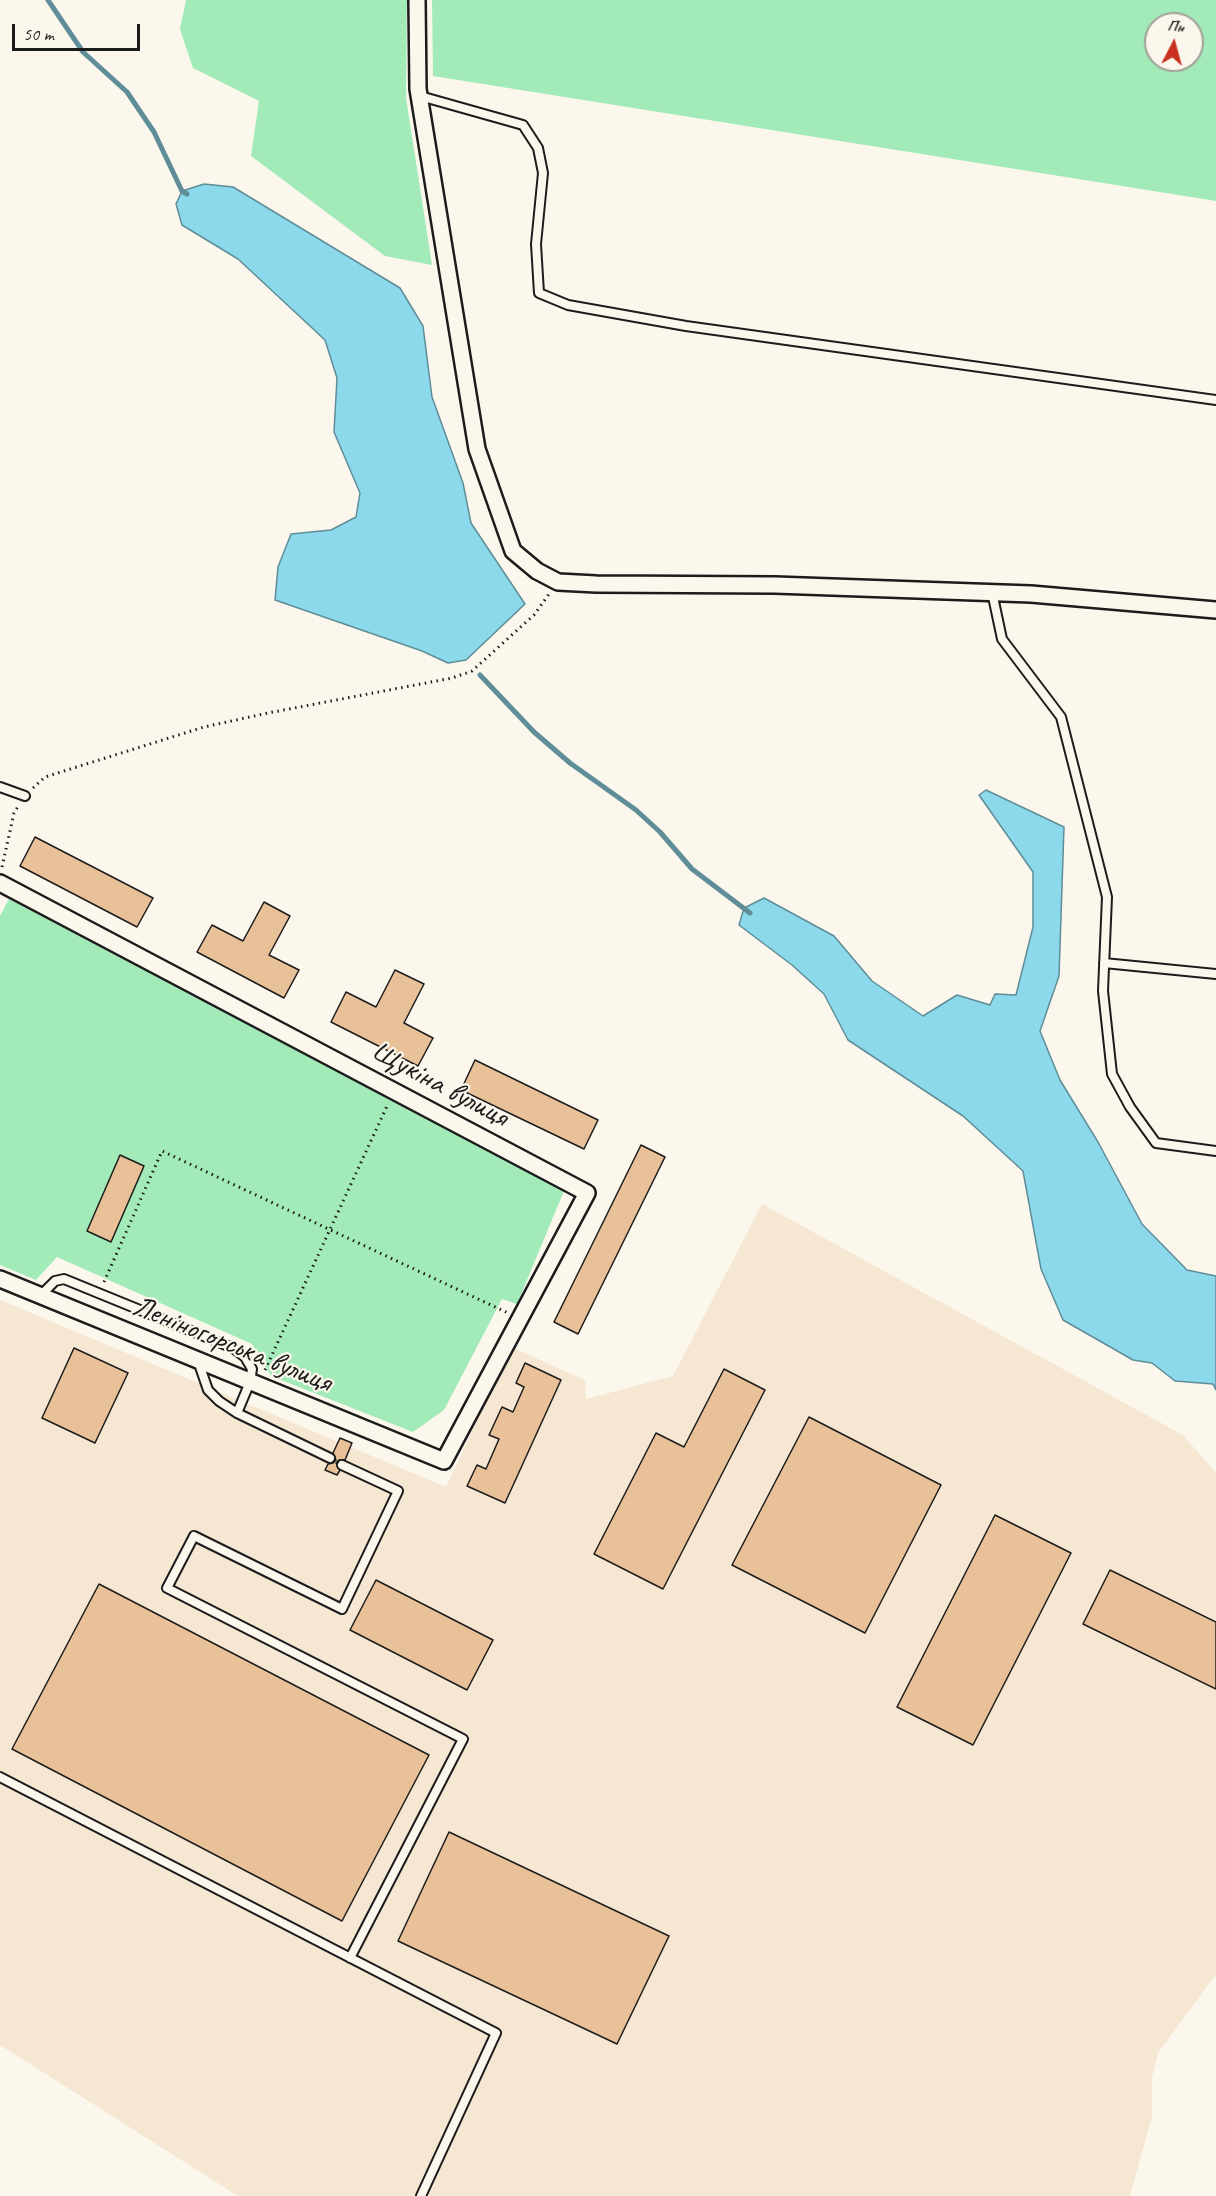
<!DOCTYPE html>
<html>
<head>
<meta charset="utf-8">
<style>
	body { margin:0 }
	#map { position:relative; width:1216px; height:2196px; overflow:hidden; background:#fbf7ec; font-family:Caveat,sans-serif }
	canvas { display:block }
	.north { position:absolute; left:1144px; top:12px; width:60px; height:60px; box-sizing:border-box; background:#fbf7ec; border:2px solid #a29f99; border-radius:50%; rotate:6deg; font-size:16px; font-weight:700; line-height:24px; text-align:center; color:#1c1c1c }
	.north::after { content:''; display:block; margin:auto; width:21px; height:27px; background:#c8321e; clip-path:polygon(50% 0,100% 100%,50% 72%,0 100%) }
	.scale { position:absolute; left:12px; top:24px; width:128px; height:27px; box-sizing:border-box; border:3px solid #1c1c1c; border-top:0; padding-left:8px; font-size:18px; line-height:21px; white-space:nowrap; color:#1c1c1c; -webkit-text-stroke:4px #fbf7ec; paint-order:stroke }
</style>
</head>
<body>
<div id="map">
<canvas width="1216" height="2196"></canvas>
<div class="north">Пн</div>
<div class="scale">50 m</div>
</div>
<script>
const g = document.querySelector('canvas').getContext('2d');
g.lineJoin = 'round';
function paint(path, color) {
  g.fillStyle = color;
  g.fill(path, 'evenodd');
}
function shape(rows) {
  const path = new Path2D();
  for (const r of rows) {
    path.moveTo(r[0], r[1]);
    for (let i = 2; i < r.length; i += 2) path.lineTo(r[i], r[i + 1]);
  }
  return path;
}
function strokePath(path, color, width, dash) {
  g.strokeStyle = color;
  g.lineWidth = width;
  g.lineCap = dash ? 'butt' : 'round';
  g.setLineDash(dash || []);
  g.stroke(path);
}
function drawText(font, color, halo, rows, align = 'center') {
  g.font = font + ' Caveat,sans-serif';
  g.lineWidth = 4.5;
  g.setLineDash([]);
  g.textBaseline = 'middle';
  g.strokeStyle = halo;
  g.fillStyle = color;
  for (const [text, x, y, turn = 0] of rows) {
    g.save();
    g.translate(x, y);
    g.rotate((+turn || 0) * Math.PI / 180);
    g.textAlign = isNaN(turn) ? turn : align;
    if (halo) g.strokeText(text, 0, 0);
    g.fillText(text, 0, 0);
    g.restore();
  }
}
paint(shape([
	[762,1204,1183,1435,1216,1473,1216,1974,1158,2053,1152,2078,1152,2116,1130,2196,238,2196,0,2045,0,1300,446,1487,511,1347,585,1380,586,1399,673,1376]
]), '#f6e7d3');
paint(shape([
	[186,0,407,0,406,98,432,265,385,256,251,156,259,101,193,68,180,29],
	[432,0,1216,0,1216,201,433,76],
	[1156,24,1192,24,1192,60,1156,60],
	[9,899,564,1191,517,1304,502,1299,444,1410,413,1432,271,1376,252,1344,57,1257,36,1280,0,1265,0,916]
]), '#a2eab8');
const water = shape([
	[204,184,233,187,400,288,423,326,432,397,463,483,471,523,525,604,466,660,448,663,422,651,275,600,278,567,291,534,331,530,356,517,360,493,334,432,337,378,325,340,238,259,182,225,176,204,182,191,204,184],
	[986,790,1064,827,1059,976,1040,1031,1060,1080,1098,1142,1142,1224,1187,1270,1216,1276,1216,1390,1213,1384,1175,1381,1152,1363,1133,1360,1063,1320,1041,1269,1023,1171,963,1116,848,1040,824,994,792,965,739,925,744,908,764,898,834,936,872,981,923,1016,957,995,990,1005,995,994,1016,995,1033,927,1033,872,979,795,986,790]
]);
paint(water, '#8bd9ea');
strokePath(water, '#5f8d98', 1.5);
strokePath(shape([
	[48,0,83,52,127,92,154,132,182,191,187,194],
	[480,675,534,732,570,763,636,810,660,832,692,869,750,913]
]), '#5f8d98', 5);
const building = shape([
	[35,837,153,898,137,927,20,866,35,837],
	[264,902,290,916,269,955,299,970,284,998,197,952,212,925,243,941,264,902],
	[395,970,424,984,404,1023,433,1038,418,1066,331,1022,346,992,376,1007,395,970],
	[475,1060,598,1120,584,1149,461,1090,475,1060],
	[641,1145,665,1157,578,1334,554,1322,641,1145],
	[120,1155,144,1166,111,1242,87,1231,120,1155],
	[74,1348,128,1373,95,1443,42,1418,74,1348],
	[525,1363,561,1380,505,1503,467,1486,477,1465,486,1469,499,1439,489,1435,502,1407,513,1412,524,1387,516,1383,525,1363],
	[724,1369,765,1390,663,1589,594,1554,656,1433,684,1447,724,1369],
	[809,1417,941,1485,865,1633,732,1565,809,1417],
	[340,1438,352,1443,345,1460,339,1460,336,1463,340,1470,337,1475,325,1470,328,1464,333,1463,336,1460,333,1453,340,1438],
	[995,1515,1071,1553,973,1745,897,1707,995,1515],
	[1110,1570,1216,1622,1216,1689,1083,1624,1110,1570],
	[376,1580,493,1640,467,1690,350,1630,376,1580],
	[99,1584,429,1755,342,1921,12,1749,99,1584],
	[449,1832,669,1936,617,2044,398,1941,449,1832]
]);
paint(building, '#e9c199');
strokePath(building, '#1c1c1c', 1.5);
const lane = shape([
	[420,96,523,125,538,148,543,173,536,244,539,293,568,305,686,326,1216,400],
	[992,592,1002,639,1061,717,1107,897,1103,991,1112,1074,1130,1107,1156,1143,1216,1151],
	[0,787,25,796],
	[1104,963,1216,974],
	[41,1295,55,1281,64,1279,233,1348,245,1357,252,1369,250,1382,237,1413],
	[198,1361,208,1390,219,1401,237,1413,330,1458],
	[342,1465,398,1491,342,1609,194,1536,167,1588,463,1739,350,1958],
	[0,1777,496,2033,421,2196]
]);
const street = shape([
	[417,0,418,89,477,449,513,551,537,571,558,582,596,584,775,585,1031,594,1216,610],
	[0,883,587,1193,444,1461,0,1279]
]);
strokePath(lane, '#1c1c1c', 12);
strokePath(street, '#1c1c1c', 20);
strokePath(shape([
	[33,788,45,777,204,727,268,713,452,678,472,671,534,615,549,594],
	[2,867,14,813,19,805],
	[104,1282,162,1151,508,1313],
	[265,1370,388,1104]
]), '#1c1c1c', 3, [1.5, 4.5]);
strokePath(lane, '#fbf7ec', 8);
strokePath(street, '#fbf7ec', 15);
drawText('30px', '#1c1c1c', '#fbf7ec', [
	["Щукіна вулиця",440,1085,28],
	["Леніногорська вулиця",232,1345,22]
]);
</script>
</body>
</html>
